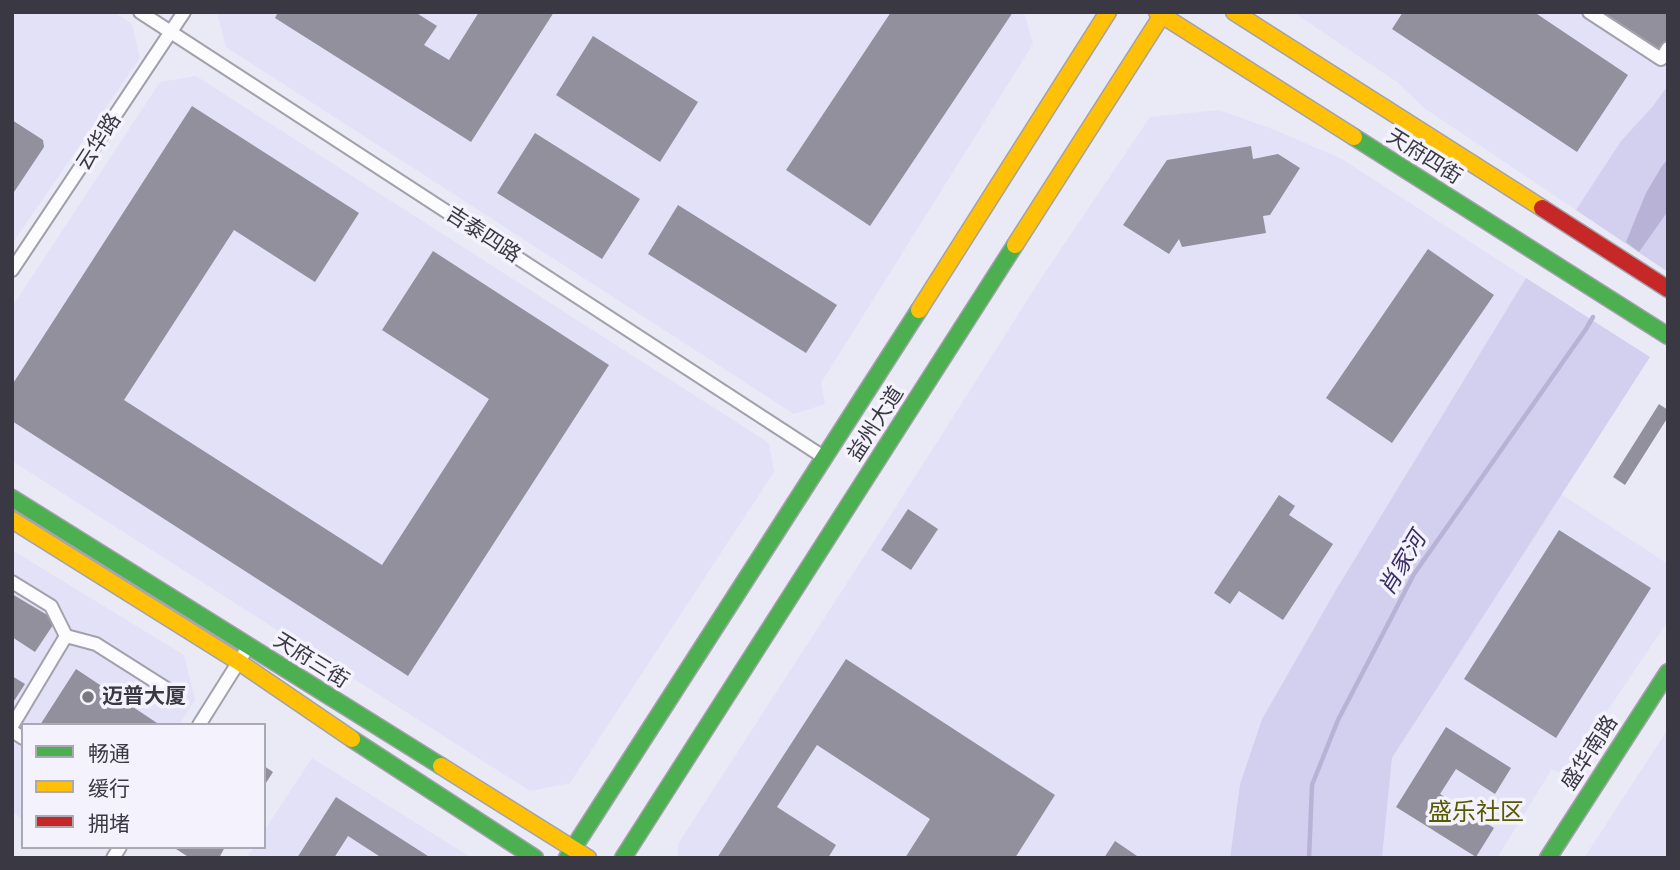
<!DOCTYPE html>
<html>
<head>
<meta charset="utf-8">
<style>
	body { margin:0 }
	#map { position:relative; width:1680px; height:870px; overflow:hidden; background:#eae9f6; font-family:"PT Sans","Noto Sans SC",sans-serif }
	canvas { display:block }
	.frame { position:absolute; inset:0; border:14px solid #3a3842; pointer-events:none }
	.legend { position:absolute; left:21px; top:723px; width:245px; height:126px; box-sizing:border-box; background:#f4f2fc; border:2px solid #aaa8b2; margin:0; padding:9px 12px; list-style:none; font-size:21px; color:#3a3842 }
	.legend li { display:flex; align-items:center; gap:14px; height:35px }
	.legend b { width:35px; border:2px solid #aaa8b2 }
</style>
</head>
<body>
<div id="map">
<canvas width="1680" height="870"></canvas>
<div class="frame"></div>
<ul class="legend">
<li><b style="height:9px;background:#4caf50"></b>畅通</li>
<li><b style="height:9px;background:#ffc107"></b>缓行</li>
<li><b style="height:9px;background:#c62828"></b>拥堵</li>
</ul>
</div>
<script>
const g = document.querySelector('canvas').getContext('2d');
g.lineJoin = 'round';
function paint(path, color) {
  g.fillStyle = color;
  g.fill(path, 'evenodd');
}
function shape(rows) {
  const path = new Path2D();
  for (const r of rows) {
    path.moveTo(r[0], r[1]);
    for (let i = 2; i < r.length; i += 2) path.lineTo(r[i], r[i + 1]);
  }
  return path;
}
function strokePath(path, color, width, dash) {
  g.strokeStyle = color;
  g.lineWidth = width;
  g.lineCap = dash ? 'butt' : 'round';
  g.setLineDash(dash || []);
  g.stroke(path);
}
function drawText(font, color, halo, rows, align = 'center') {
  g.font = font + ' "PT Sans","Noto Sans SC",sans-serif';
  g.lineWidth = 7;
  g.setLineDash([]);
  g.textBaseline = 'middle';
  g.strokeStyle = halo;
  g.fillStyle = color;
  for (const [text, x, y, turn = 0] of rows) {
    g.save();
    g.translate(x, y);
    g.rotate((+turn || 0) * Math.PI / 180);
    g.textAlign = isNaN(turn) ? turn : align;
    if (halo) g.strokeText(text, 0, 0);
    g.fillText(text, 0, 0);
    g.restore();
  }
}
paint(shape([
	[12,12,114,12,132,24,140,58,12,244],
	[217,12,1024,12,1033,44,821,383,825,404,794,414,226,47],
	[1293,12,1668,12,1668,85,1653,106,1621,141,1576,210,1424,108,1397,82],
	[196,76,769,443,774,472,570,783,530,791,12,461,12,307,160,82],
	[1219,110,1275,130,1342,159,1526,278,1337,588,1262,719,1240,784,1230,858,678,858,678,844,869,549,1042,277,1150,117],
	[1561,494,1668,564,1668,621,1564,775,1552,769,1497,858,1382,858,1392,758],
	[12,550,184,655,195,700,179,725,23,725,23,819,12,812],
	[1668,729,1668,858,1584,858],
	[312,758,472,858,247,858,254,847,264,847,264,831]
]), '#e3e1f8');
paint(shape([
	[1668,85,1668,272,1576,210,1621,141,1653,106],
	[1526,278,1650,357,1392,758,1382,858,1230,858,1240,784,1262,719,1337,588]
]), '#d3cfee');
paint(shape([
	[1668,159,1668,211,1639,252,1626,242,1646,193,1662,166]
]), '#b8b2d6');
strokePath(shape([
	[1309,858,1312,785,1338,720,1414,574,1586,329,1593,317]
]), '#b8b2d6', 4.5);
paint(shape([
	[278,12,415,12,437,26,424,45,449,60,479,12,554,12,471,142,275,18],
	[891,12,1013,12,870,226,786,170],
	[1403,12,1534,12,1628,75,1577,152,1392,29],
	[1603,12,1668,12,1668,40,1661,50],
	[593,36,698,102,660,162,556,95],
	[192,106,359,213,315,282,234,230,124,400,382,565,489,399,382,330,433,251,609,365,408,676,12,421,12,385],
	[12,120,43,140,44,147,12,195],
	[535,133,640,199,602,259,497,193],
	[1251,146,1253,159,1278,154,1300,168,1270,215,1263,216,1266,233,1182,247,1179,239,1169,254,1123,225,1167,160],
	[678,205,837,305,806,353,648,254],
	[1428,249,1494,295,1392,443,1326,398],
	[1659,404,1668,410,1668,417,1625,485,1613,477],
	[1279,495,1295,506,1289,515,1333,544,1283,620,1239,591,1230,604,1214,593],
	[908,509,938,529,911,570,881,550],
	[1559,530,1651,588,1556,738,1464,679],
	[12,594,49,616,53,625,35,652,12,637],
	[846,659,1055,795,1015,858,905,858,930,819,817,745,777,807,836,845,828,858,717,858],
	[76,669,160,725,40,725],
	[12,676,25,684,12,704],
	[1446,727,1511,768,1495,794,1456,769,1440,794,1494,828,1476,857,1396,807],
	[264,766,273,772,264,786],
	[336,797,431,858,382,858,348,836,334,858,297,858],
	[1115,841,1140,858,1104,858],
	[178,847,225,847,219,858,190,858,176,849]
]), '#92909d');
const street = shape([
	[140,12,825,458],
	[1589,12,1661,59,1668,48],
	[12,270,184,12],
	[12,582,51,606,66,636,12,726],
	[66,636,96,644,178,696],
	[199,725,248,647],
	[12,731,23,738],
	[113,858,120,847]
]);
const fast = shape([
	[1354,137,1668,336],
	[12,498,441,766],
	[352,739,535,858],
	[567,858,919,310],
	[623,858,1015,245],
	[1548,858,1668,672]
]);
const slow = shape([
	[1157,12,1354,137],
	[1234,12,1542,208],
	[1015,245,1164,12],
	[919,310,1108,12],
	[12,520,239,662,352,739],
	[441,766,588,858]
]);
const jam = shape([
	[1542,208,1668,289]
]);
strokePath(street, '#a2a1ab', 16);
strokePath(fast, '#a2a1ab', 19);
strokePath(slow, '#a2a1ab', 19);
strokePath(jam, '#a2a1ab', 19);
strokePath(street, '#fcfcfe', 12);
strokePath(fast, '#4caf50', 16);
strokePath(slow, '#ffc107', 16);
strokePath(jam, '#c62828', 16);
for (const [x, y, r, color] of [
	[88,697,7,"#787681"]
]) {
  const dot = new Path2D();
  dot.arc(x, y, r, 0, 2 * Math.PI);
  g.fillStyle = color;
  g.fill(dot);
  strokePath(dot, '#f4f2fc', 2.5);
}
drawText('21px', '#3a3842', '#f4f2fc', [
	["云华路",99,142,-57],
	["天府四街",1424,157,32],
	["吉泰四路",483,235,33],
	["益州大道",876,424,-57],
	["天府三街",311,661,32],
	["盛华南路",1590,753,-57]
]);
drawText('bold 21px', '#3a3842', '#f4f2fc', [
	["迈普大厦",102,697]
], 'left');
drawText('italic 23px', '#3a2c65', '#f4f2fc', [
	["肖家河",1403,564,-59]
]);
drawText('24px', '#575a00', '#f4f2fc', [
	["盛乐社区",1476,813]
]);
</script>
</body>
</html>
